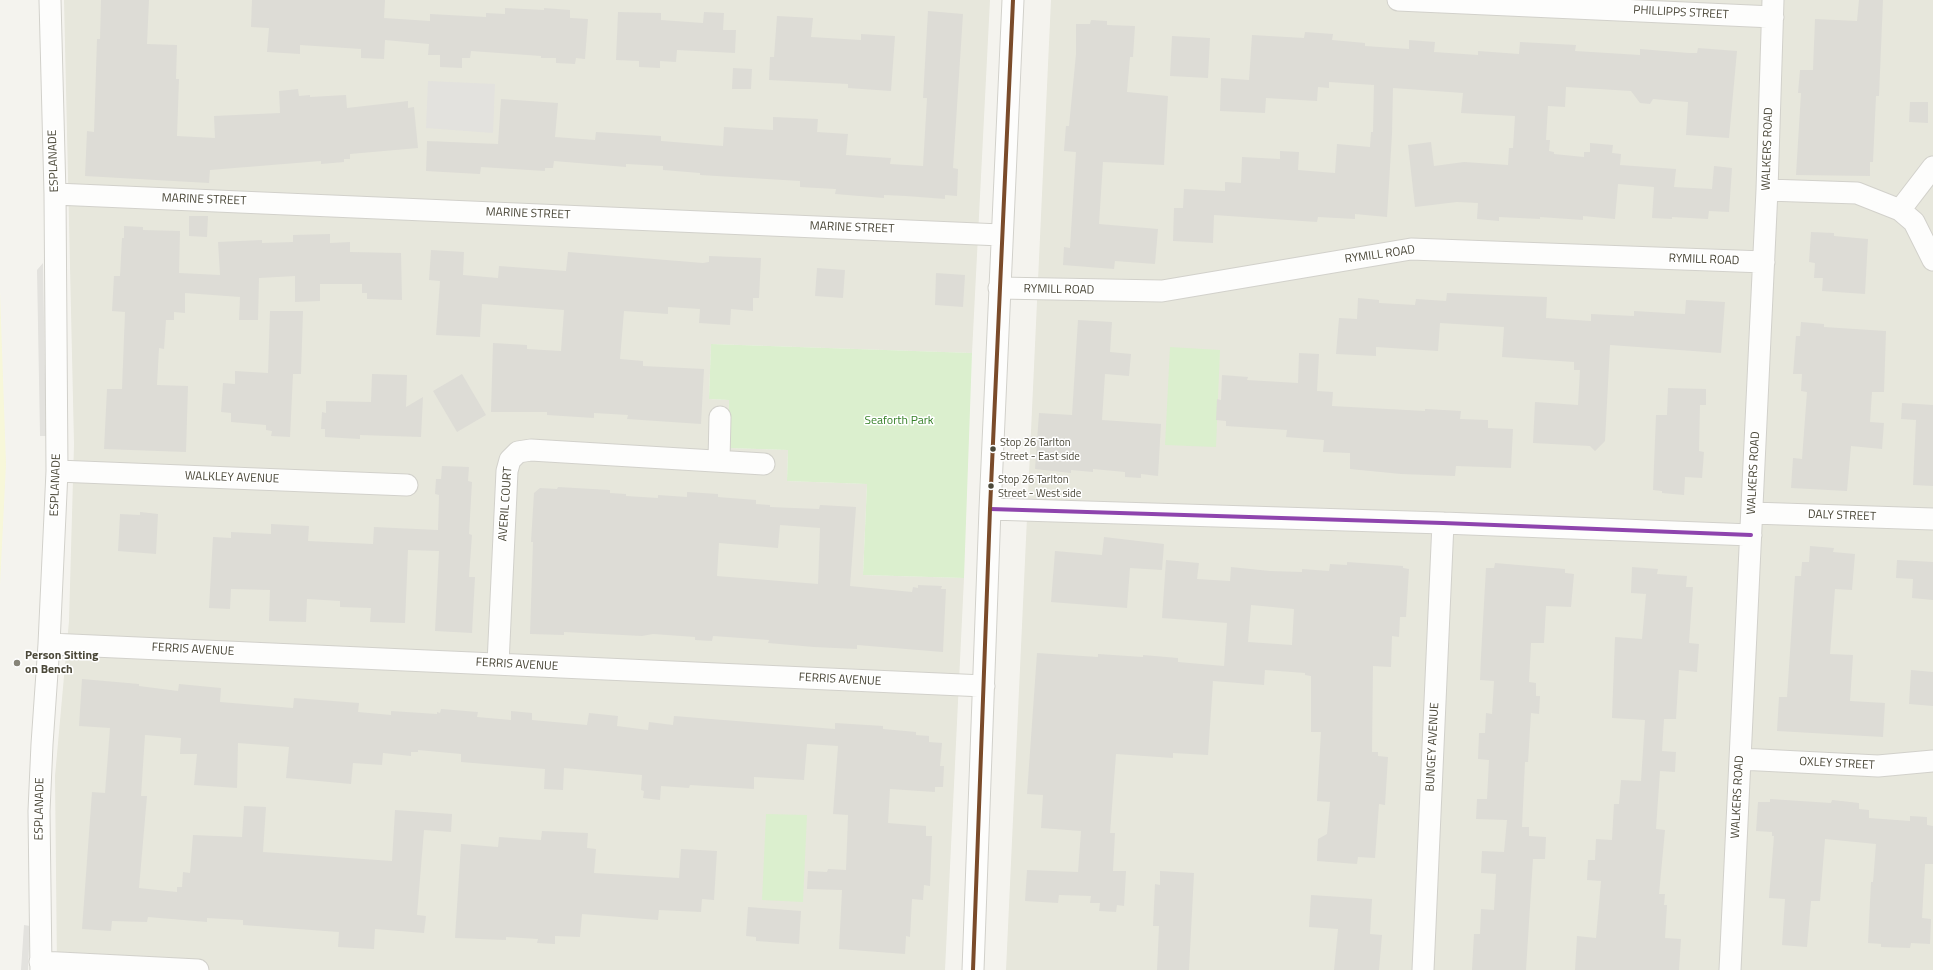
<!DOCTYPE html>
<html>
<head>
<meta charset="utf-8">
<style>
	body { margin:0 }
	canvas { display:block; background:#f4f3ee }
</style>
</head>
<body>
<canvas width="1933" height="970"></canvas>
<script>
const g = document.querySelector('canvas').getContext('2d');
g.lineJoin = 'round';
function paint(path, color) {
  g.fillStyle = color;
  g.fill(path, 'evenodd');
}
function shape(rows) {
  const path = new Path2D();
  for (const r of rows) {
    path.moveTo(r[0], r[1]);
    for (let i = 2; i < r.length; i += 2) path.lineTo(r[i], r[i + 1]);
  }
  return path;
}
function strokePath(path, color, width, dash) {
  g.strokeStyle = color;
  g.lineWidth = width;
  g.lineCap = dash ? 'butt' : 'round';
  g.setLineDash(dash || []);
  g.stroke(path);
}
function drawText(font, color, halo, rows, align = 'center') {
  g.font = font + ' "Titillium Web",sans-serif';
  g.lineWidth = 3;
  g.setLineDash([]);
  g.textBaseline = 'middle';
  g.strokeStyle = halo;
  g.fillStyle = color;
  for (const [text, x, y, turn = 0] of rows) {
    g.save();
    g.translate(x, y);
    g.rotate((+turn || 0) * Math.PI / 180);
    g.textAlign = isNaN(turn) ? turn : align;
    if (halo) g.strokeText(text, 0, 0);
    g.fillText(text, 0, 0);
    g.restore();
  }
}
paint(shape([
	[64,0,990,0,972,353,711,344,709,399,729,400,728,448,788,450,787,481,867,484,863,575,964,578,945,970,57,970,55,776,69,621,74,444],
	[1051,0,1933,0,1933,970,1006,970]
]), '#e7e7dc');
paint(shape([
	[711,344,972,353,964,578,863,575,867,484,787,481,788,450,728,448,729,400,709,399],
	[1170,347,1220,350,1216,447,1165,445],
	[766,814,807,815,803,902,762,900]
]), '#dbefce');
paint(shape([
	[0,292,6,464,0,585]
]), '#f7f7d9');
paint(shape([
	[428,81,495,84,493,133,426,128],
	[43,263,46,436,40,436,37,270],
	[24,925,30,926,28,970,21,970]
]), '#e3e2de');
paint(shape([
	[101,0,149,0,147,44,177,45,176,79,179,79,177,136,215,138,214,116,280,113,279,91,298,89,299,96,310,95,310,97,346,95,347,108,408,101,408,108,414,107,418,148,350,154,350,159,344,159,344,162,321,164,321,161,210,170,209,183,85,176,87,131,94,132,97,39,100,39],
	[252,0,385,0,384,18,430,21,430,14,486,17,486,13,505,14,505,8,544,10,544,8,570,10,570,18,588,19,585,59,576,58,575,64,556,63,556,58,541,58,541,56,471,51,470,58,462,58,462,68,440,67,440,55,428,55,429,44,385,40,384,59,361,58,361,49,300,45,300,54,267,52,269,28,251,27],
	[1859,0,1883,0,1879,96,1876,96,1873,162,1870,162,1870,176,1796,175,1801,93,1798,93,1800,70,1813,70,1815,19,1857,21],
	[928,11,963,14,953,168,958,169,957,196,945,195,945,199,906,196,884,195,884,198,835,194,836,189,800,187,800,181,700,175,700,173,663,170,663,166,626,164,626,167,554,161,553,168,545,168,545,171,481,167,480,174,426,171,427,141,498,144,501,99,558,103,555,137,595,140,596,132,661,136,661,141,723,146,724,127,773,130,773,117,818,119,817,132,848,134,846,155,891,158,890,164,923,166,927,98,923,98],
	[618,12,661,13,661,20,703,23,704,12,724,13,723,30,736,30,735,53,677,50,676,62,660,61,660,68,639,67,639,61,616,60],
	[777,16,813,18,811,37,861,40,861,34,895,36,891,91,848,88,848,84,769,80,770,57,774,57],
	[1091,20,1107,21,1107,25,1135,26,1133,57,1130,57,1127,92,1168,96,1164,165,1103,162,1099,224,1158,229,1155,264,1115,261,1114,269,1063,265,1064,247,1070,248,1076,152,1064,151,1066,126,1069,126,1076,54,1076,24,1090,24],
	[1305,32,1333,34,1332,40,1365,43,1365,46,1409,49,1409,40,1435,42,1434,52,1478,55,1478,51,1519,54,1520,42,1576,45,1575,51,1640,55,1640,49,1689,53,1697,53,1698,48,1737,51,1729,138,1686,135,1688,102,1653,99,1650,104,1640,103,1631,91,1566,87,1565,107,1548,106,1546,140,1550,140,1549,151,1554,152,1554,154,1584,157,1584,152,1590,152,1590,143,1613,145,1612,153,1621,154,1620,165,1676,169,1674,187,1712,189,1714,166,1732,168,1729,212,1709,211,1708,219,1672,217,1672,219,1652,218,1654,187,1618,184,1615,219,1583,216,1583,220,1540,217,1540,219,1499,217,1499,221,1477,219,1478,203,1457,202,1415,207,1408,145,1431,142,1434,166,1464,162,1508,165,1509,148,1513,148,1515,116,1461,113,1463,93,1393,88,1392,134,1387,217,1355,214,1355,219,1318,217,1317,222,1214,215,1213,243,1173,241,1174,208,1183,208,1184,189,1225,191,1225,182,1241,183,1242,157,1280,159,1280,151,1299,152,1298,170,1335,173,1337,144,1370,147,1371,132,1373,132,1374,85,1329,82,1329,88,1318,87,1317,101,1266,98,1265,113,1220,111,1221,78,1249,80,1252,35,1304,38],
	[1172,36,1210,38,1208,78,1170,76],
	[733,68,752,69,751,89,732,89],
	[1910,102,1928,102,1928,123,1909,122],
	[189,216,208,216,207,237,189,236],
	[124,226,143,227,143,230,180,231,179,273,220,275,218,242,262,240,262,243,293,242,293,235,330,234,330,243,350,242,350,252,401,253,402,300,367,299,367,293,362,293,362,284,320,284,320,301,295,302,295,276,259,278,258,320,239,320,240,297,185,293,185,313,174,312,174,320,166,320,164,349,159,348,157,385,188,386,186,452,104,449,107,389,122,389,125,312,112,311,114,276,120,276,122,238,124,238],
	[1811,232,1834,233,1834,236,1868,239,1865,294,1822,291,1823,278,1814,278,1815,263,1809,262],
	[431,250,464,252,463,275,498,278,499,266,566,271,568,252,703,263,709,262,709,256,761,258,759,298,753,298,753,311,731,309,730,325,699,323,700,309,668,307,668,314,624,311,620,359,643,361,643,366,704,369,701,424,627,419,628,415,594,413,594,418,547,415,547,412,491,412,493,343,527,345,527,349,561,351,564,310,482,304,480,337,436,335,440,281,429,280],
	[817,268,845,270,843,298,815,296],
	[936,273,965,275,963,307,935,305],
	[1447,293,1547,297,1546,318,1591,321,1591,314,1634,316,1634,311,1685,314,1686,300,1725,302,1721,353,1610,345,1605,441,1595,451,1590,446,1533,443,1535,402,1578,405,1580,370,1574,370,1574,362,1502,357,1504,327,1440,323,1438,351,1376,347,1376,356,1336,354,1339,318,1357,319,1358,298,1379,300,1379,303,1415,305,1416,299,1446,301],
	[270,311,303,311,301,374,293,374,290,437,271,436,272,431,266,430,266,425,231,422,231,413,221,412,223,383,235,384,235,371,268,373],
	[1078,320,1112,322,1110,352,1131,354,1129,376,1105,374,1102,420,1161,424,1158,476,1141,474,1141,478,1125,477,1125,472,1093,469,1093,472,1071,470,1071,473,1035,469,1039,413,1072,415],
	[1801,322,1824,324,1824,327,1886,331,1884,392,1872,392,1870,422,1884,423,1882,449,1851,446,1847,491,1791,488,1793,458,1802,459,1807,392,1801,391,1802,374,1793,374,1796,336,1800,336],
	[1299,353,1319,354,1317,391,1333,392,1332,406,1425,411,1425,409,1461,411,1460,419,1488,420,1488,428,1513,429,1511,468,1456,466,1455,476,1401,474,1350,469,1350,453,1323,452,1324,440,1286,437,1287,430,1226,426,1226,421,1216,420,1217,399,1221,400,1222,375,1248,377,1247,380,1298,383],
	[372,374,407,375,406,407,423,397,421,437,360,435,360,439,325,437,325,429,321,429,322,412,326,413,326,401,371,402],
	[462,374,486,415,457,432,433,391],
	[1668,388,1706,389,1706,405,1700,405,1699,451,1704,452,1702,478,1685,477,1684,495,1662,493,1662,491,1653,490,1656,415,1667,415],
	[1902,403,1933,405,1933,486,1913,485,1916,420,1901,419],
	[442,466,469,467,468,481,472,482,469,534,472,535,469,577,475,577,472,633,435,631,439,551,408,550,405,623,370,622,371,608,340,607,340,601,307,599,306,622,269,621,270,590,231,589,230,609,209,608,213,537,231,538,231,532,271,534,271,524,309,526,308,541,373,544,374,527,438,530,439,495,435,494,436,479,441,479],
	[558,487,610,490,610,493,626,494,626,496,658,498,658,495,687,497,687,492,718,494,718,497,756,500,756,504,770,505,770,507,819,509,820,505,856,507,850,586,912,592,913,587,918,588,918,585,942,586,941,589,946,589,943,652,857,645,857,649,814,647,768,643,769,640,713,636,712,641,695,640,695,637,653,634,642,636,564,632,564,635,530,634,533,542,531,542,534,493,540,488,557,489],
	[780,525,820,528,818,584,717,576,719,543,778,548],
	[140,512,158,514,156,554,118,551,120,514,140,515],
	[1104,537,1164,544,1162,570,1130,568,1127,608,1051,602,1055,551,1102,555],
	[1810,546,1834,548,1833,552,1855,554,1852,590,1835,589,1830,654,1853,655,1850,701,1885,703,1883,737,1777,731,1779,697,1787,697,1795,576,1801,576,1802,562,1809,562],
	[1166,560,1199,563,1197,579,1230,581,1231,567,1270,571,1302,572,1302,569,1329,571,1330,564,1347,565,1347,562,1403,566,1403,568,1409,569,1406,617,1400,617,1399,637,1392,636,1391,667,1373,666,1372,752,1378,752,1378,756,1388,757,1385,805,1379,804,1375,858,1358,857,1357,864,1317,861,1318,839,1327,834,1330,802,1317,801,1321,732,1311,732,1311,676,1305,675,1305,673,1265,670,1264,685,1213,681,1208,755,1173,753,1173,758,1116,754,1110,833,1115,833,1113,871,1126,871,1124,906,1117,905,1116,912,1099,911,1100,903,1090,903,1091,896,1059,895,1058,903,1025,901,1027,870,1078,872,1081,831,1041,828,1043,795,1027,794,1037,653,1098,657,1098,654,1143,657,1143,655,1178,658,1178,662,1224,666,1227,623,1162,618],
	[1251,605,1294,609,1292,645,1248,642],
	[1897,560,1933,562,1933,600,1912,598,1913,579,1896,578],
	[1495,563,1565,569,1565,573,1574,574,1571,607,1546,606,1544,643,1531,643,1529,682,1536,683,1536,696,1540,696,1539,714,1531,713,1528,762,1525,762,1522,827,1529,827,1529,836,1546,837,1545,859,1533,859,1526,970,1472,970,1474,934,1480,934,1481,909,1494,910,1496,874,1481,873,1482,851,1504,852,1507,820,1476,819,1477,799,1487,799,1489,760,1478,759,1479,733,1485,733,1486,713,1492,714,1494,681,1480,680,1481,656,1486,568,1494,568],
	[1632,567,1658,569,1657,574,1687,576,1686,587,1693,587,1689,643,1699,644,1697,672,1679,670,1676,719,1664,719,1662,751,1676,752,1675,772,1660,771,1656,829,1665,830,1659,894,1665,894,1664,905,1667,905,1665,938,1681,939,1679,970,1575,970,1577,936,1596,938,1601,881,1587,880,1588,860,1595,860,1596,839,1612,840,1614,804,1619,804,1621,780,1641,781,1645,720,1612,718,1615,637,1642,639,1646,594,1631,593],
	[1911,670,1933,672,1933,706,1909,704],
	[82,679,139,684,139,686,178,691,179,684,221,688,220,702,293,708,294,698,359,703,358,712,391,715,391,711,437,714,437,712,440,713,441,709,478,712,477,717,511,720,511,711,532,713,532,720,587,725,589,713,618,716,617,726,648,730,649,722,673,725,674,716,835,729,835,723,883,726,883,729,916,732,916,735,929,736,929,742,942,743,940,766,944,766,943,787,935,787,935,792,890,789,888,823,926,826,926,836,932,836,930,886,924,885,923,900,912,899,910,937,906,936,905,954,839,949,842,890,807,889,808,871,827,872,828,869,846,870,848,815,833,814,838,746,807,744,804,780,754,777,754,789,690,785,689,788,661,786,660,800,643,798,644,791,641,790,642,775,564,768,563,790,544,789,545,769,461,762,461,754,418,750,418,752,411,752,411,756,383,753,382,765,353,763,351,784,286,778,289,747,238,743,237,788,194,785,197,754,180,754,181,738,145,735,141,796,147,796,139,888,177,892,177,887,182,887,183,872,190,873,193,835,242,837,244,806,266,807,263,852,392,861,395,810,452,814,451,832,424,830,417,915,426,916,424,933,375,929,374,949,338,947,339,932,243,925,243,920,207,918,207,922,148,917,147,922,112,921,111,931,82,929,92,792,105,793,110,728,79,726],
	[1770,799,1831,803,1832,800,1859,803,1859,809,1869,810,1869,818,1910,821,1910,816,1927,817,1927,825,1933,826,1933,864,1925,864,1922,918,1931,919,1930,944,1911,943,1910,948,1881,947,1881,944,1868,943,1871,882,1873,882,1876,844,1825,839,1820,901,1811,901,1807,947,1782,945,1785,899,1769,898,1774,836,1772,836,1772,832,1756,831,1758,802,1770,802],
	[542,831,588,833,587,848,596,849,594,873,679,878,681,849,717,851,714,900,702,899,701,912,659,910,658,920,582,914,580,937,555,936,555,944,537,943,538,939,506,937,506,940,455,938,461,844,498,847,499,837,541,840],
	[1160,871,1194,873,1189,970,1157,970,1159,926,1153,926,1155,884,1160,885],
	[1311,895,1372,899,1370,934,1382,935,1379,970,1334,970,1338,929,1309,927],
	[748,907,801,911,799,944,756,941,756,937,746,936]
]), '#dddcd6');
const minor = shape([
	[1398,0,1773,17],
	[1767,190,1857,193,1900,210,1914,222,1933,260],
	[55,194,1001,235],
	[1900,210,1933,167],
	[999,288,1162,291,1411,249,1764,262],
	[719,461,720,417],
	[57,471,407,485],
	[990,509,1443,523,1751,535],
	[1752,513,1933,519],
	[49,644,984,686],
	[498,664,507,471,510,460,518,452,531,450,764,464],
	[1740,759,1878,766,1933,761],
	[40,962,198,970],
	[41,970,39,811,42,744,49,644,57,471,55,194,50,0],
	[973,970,990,509,1013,0],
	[1423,970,1443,523],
	[1730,970,1767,190,1773,0]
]);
strokePath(minor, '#d2d1cb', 23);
strokePath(minor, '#fdfdfc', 21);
strokePath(shape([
	[990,509,1443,523,1751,535]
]), '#8e44ad', 4);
strokePath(shape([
	[973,970,990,509,1013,0]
]), '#7a4b2a', 4);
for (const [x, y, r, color] of [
	[993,449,3.5,"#4b4839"],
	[991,486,3.5,"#4b4839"],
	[17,663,4,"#868478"]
]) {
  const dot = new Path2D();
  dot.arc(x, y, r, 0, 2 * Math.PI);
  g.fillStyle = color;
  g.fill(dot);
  strokePath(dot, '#fff', 1.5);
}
drawText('11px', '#4b4839', '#fff', [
	["Stop 26 Tarlton",1000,443],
	["Street - East side",1000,457],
	["Stop 26 Tarlton",998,480],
	["Street - West side",998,494]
], 'left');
drawText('12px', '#4b4839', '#fff', [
	["PHILLIPPS STREET",1681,13,3],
	["WALKERS ROAD",1768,149,-88],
	["ESPLANADE",54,161,-92],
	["MARINE STREET",204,200,2],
	["MARINE STREET",528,214,2],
	["MARINE STREET",852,228,2],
	["RYMILL ROAD",1380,255,-8],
	["RYMILL ROAD",1704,260,2],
	["RYMILL ROAD",1059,290,1],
	["WALKERS ROAD",1754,473,-87],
	["WALKLEY AVENUE",232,478,2],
	["ESPLANADE",56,485,-88],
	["AVERIL COURT",506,504,-86],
	["DALY STREET",1842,516,2],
	["FERRIS AVENUE",193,650,3],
	["FERRIS AVENUE",517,665,3],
	["FERRIS AVENUE",840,680,3],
	["BUNGEY AVENUE",1433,747,-87],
	["OXLEY STREET",1837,764,3],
	["WALKERS ROAD",1738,797,-87],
	["ESPLANADE",40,809,-89]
]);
drawText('12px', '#368128', '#fff', [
	["Seaforth Park",899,421]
]);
drawText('bold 12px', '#4b4839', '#fff', [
	["Person Sitting",25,656],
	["on Bench",25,670]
], 'left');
</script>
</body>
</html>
